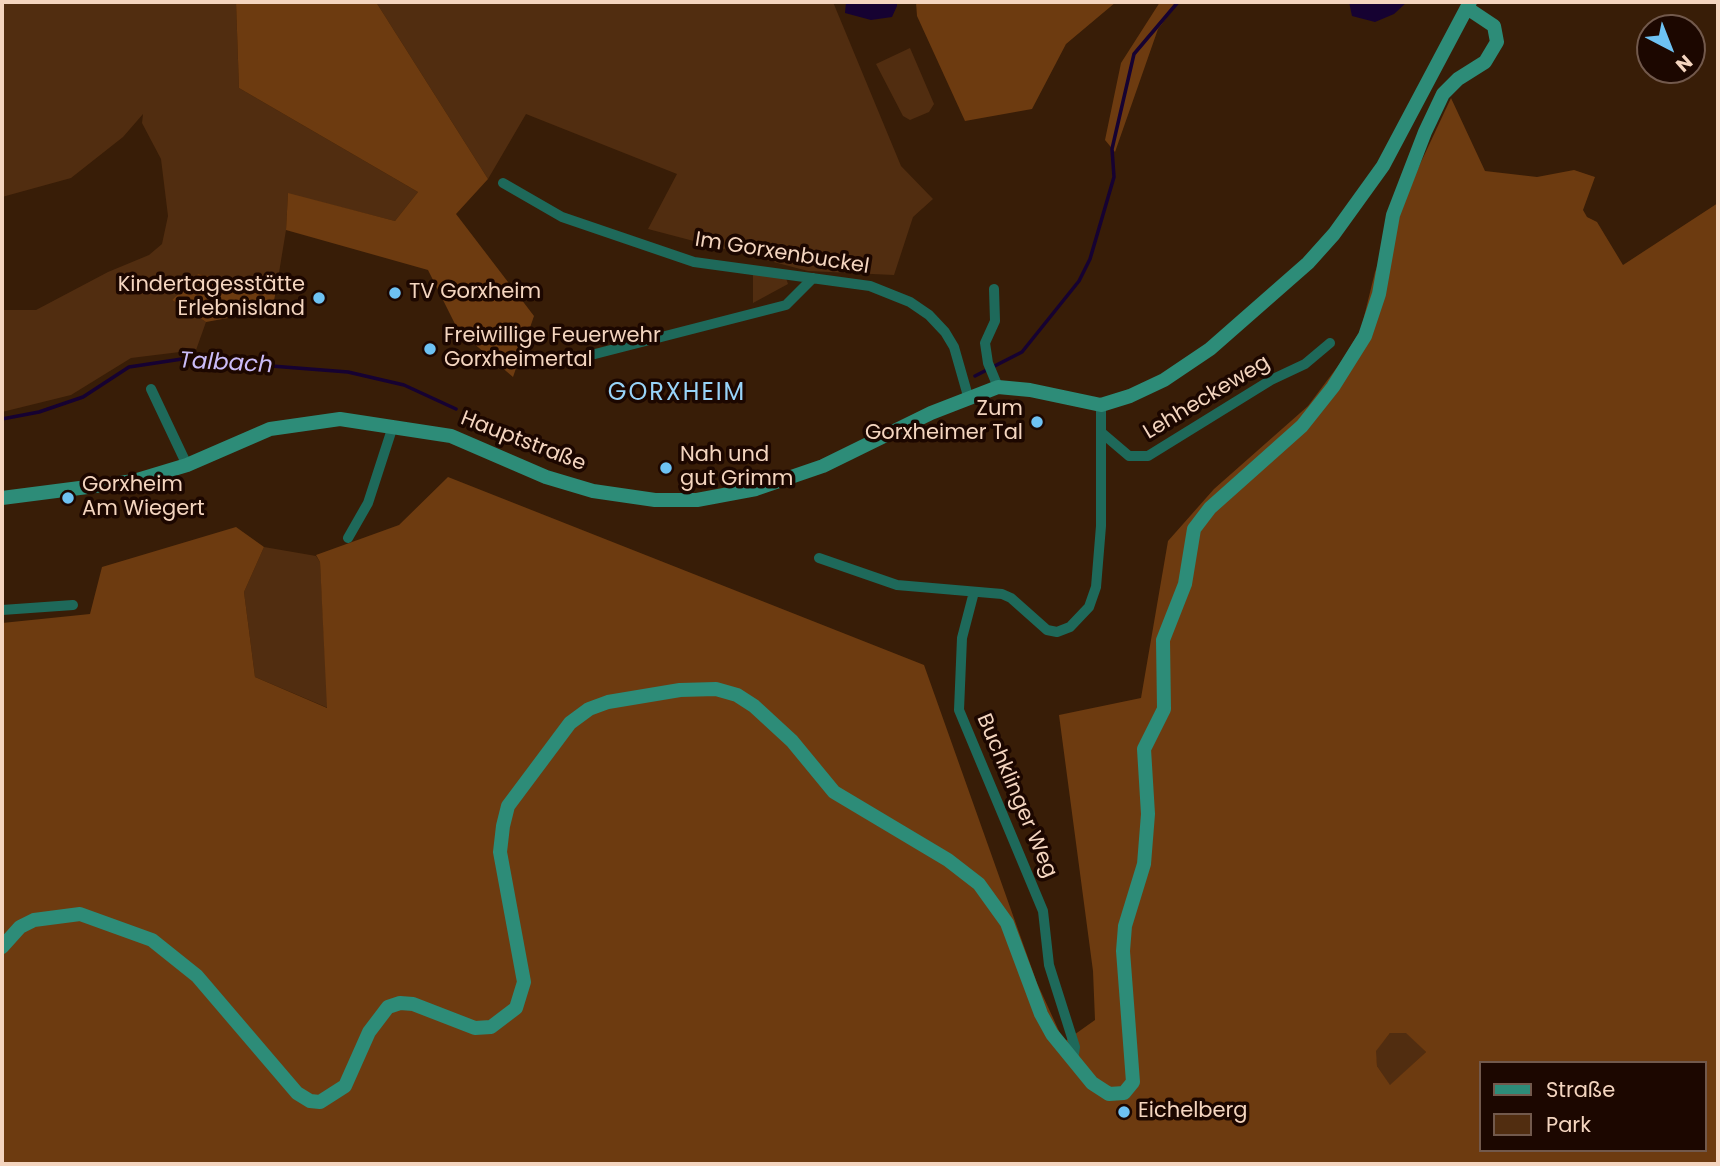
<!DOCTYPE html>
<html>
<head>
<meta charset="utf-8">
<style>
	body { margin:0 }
	#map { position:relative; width:1720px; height:1166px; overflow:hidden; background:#381d07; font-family:Poppins,sans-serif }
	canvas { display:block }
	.frame { position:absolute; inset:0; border:4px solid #f4d5bf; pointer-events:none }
	.legend { position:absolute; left:1479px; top:1061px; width:228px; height:91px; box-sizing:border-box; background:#1c0700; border:2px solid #72594c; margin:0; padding:9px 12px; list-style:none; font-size:21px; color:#f4d5bf }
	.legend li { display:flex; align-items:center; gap:14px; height:35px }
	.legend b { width:35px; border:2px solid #72594c }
	.north { position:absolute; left:1636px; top:14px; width:70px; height:70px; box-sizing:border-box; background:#1c0700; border:2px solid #72594c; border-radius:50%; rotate:138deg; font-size:19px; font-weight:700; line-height:28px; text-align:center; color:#f4d5bf }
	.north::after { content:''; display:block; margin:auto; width:24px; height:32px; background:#6ec2f3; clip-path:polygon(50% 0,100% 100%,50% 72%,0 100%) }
</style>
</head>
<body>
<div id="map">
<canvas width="1720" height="1166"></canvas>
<div class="frame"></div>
<ul class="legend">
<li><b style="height:9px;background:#2d8c78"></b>Straße</li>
<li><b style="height:19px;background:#512d10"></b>Park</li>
</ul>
<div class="north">N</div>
</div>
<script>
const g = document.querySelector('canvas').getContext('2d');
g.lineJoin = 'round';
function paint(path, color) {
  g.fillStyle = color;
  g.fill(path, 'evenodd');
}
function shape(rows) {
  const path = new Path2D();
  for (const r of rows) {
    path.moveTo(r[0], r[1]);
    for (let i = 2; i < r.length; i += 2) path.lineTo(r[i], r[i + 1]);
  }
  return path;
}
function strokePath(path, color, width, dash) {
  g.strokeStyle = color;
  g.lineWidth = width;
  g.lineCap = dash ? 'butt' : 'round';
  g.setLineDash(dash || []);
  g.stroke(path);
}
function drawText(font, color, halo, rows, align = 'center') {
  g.font = font + ' Poppins,sans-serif';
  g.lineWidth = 7;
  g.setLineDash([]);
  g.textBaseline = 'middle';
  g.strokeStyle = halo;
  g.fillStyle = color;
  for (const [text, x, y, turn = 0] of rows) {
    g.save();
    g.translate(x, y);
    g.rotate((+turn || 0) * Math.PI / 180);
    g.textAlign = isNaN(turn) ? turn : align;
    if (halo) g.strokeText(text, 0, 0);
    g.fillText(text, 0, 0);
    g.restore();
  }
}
paint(shape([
	[2,2,236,2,239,88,418,192,395,221,288,194,286,230,276,291,198,274,172,300,206,322,196,350,131,358,71,395,2,412,2,310,36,310,108,272,149,255,162,244,168,216,161,159,142,123,143,114,123,137,71,178,2,197],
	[376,2,833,2,901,166,933,199,913,217,894,275,808,271,648,229,677,174,526,114,488,179],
	[910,48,934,104,929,112,910,120,903,116,876,64],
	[753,273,786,278,788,284,753,303],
	[264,547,316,556,320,562,328,708,255,677,244,592],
	[1390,1033,1407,1033,1426,1052,1390,1086,1377,1066,1375,1051]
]), '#512d10');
paint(shape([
	[236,2,376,2,488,179,456,214,534,316,513,377,458,330,428,270,286,230,288,193,395,221,418,192,239,88],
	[916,2,1116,2,1066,44,1032,109,965,121,917,16],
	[1160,2,1179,2,1158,29,1115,152,1105,140,1121,63],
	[1451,98,1485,171,1537,177,1574,170,1595,177,1583,210,1587,217,1597,222,1623,265,1718,203,1718,1164,2,1164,2,623,90,614,102,567,236,527,264,547,244,592,255,677,327,708,320,562,316,555,399,525,448,477,924,665,1037,983,1064,1042,1095,1020,1093,971,1059,715,1141,698,1168,541,1214,489,1308,406,1341,362,1361,329,1375,272,1399,209],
	[1390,1033,1406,1033,1426,1052,1390,1085,1377,1066,1376,1051],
	[1480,1063,1704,1063,1704,1150,1480,1150],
	[198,274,276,291,272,310,206,322,172,300]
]), '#6d3b10');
paint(shape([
	[846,2,897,2,897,6,892,17,871,20,845,13],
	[1349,2,1407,2,1394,14,1375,22,1352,16]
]), '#160232');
strokePath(shape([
	[975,376,1022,352,1079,281,1090,259,1114,177,1112,149,1134,54,1178,2],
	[2,419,39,412,83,397,129,367,182,359,348,372,404,385,456,409]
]), '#160232', 3.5);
strokePath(shape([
	[503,183,562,217,694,262,870,286,910,302,929,315,945,332,954,347,968,396],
	[994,289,995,321,985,343,988,363,998,387],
	[595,354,786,305,813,278],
	[151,389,187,465],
	[1102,433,1129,456,1148,456,1271,380,1305,364,1330,343],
	[348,538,368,503,393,426],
	[819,558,897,585,1002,594,1011,598,1047,630,1057,632,1070,627,1089,607,1096,587,1101,526,1101,405],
	[974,592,962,638,959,710,1043,911,1049,965,1075,1047,1073,1060],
	[2,610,73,605]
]), '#1e695a', 10);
strokePath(shape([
	[2,498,134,481,187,465,270,429,340,419,451,436,546,477,593,491,655,500,697,500,756,489,823,466,931,413,998,387,1030,390,1101,405,1130,396,1164,380,1210,349,1308,263,1334,234,1383,166,1470,2],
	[2,947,20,927,34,920,80,914,152,940,197,976,297,1093,310,1101,320,1102,345,1086,369,1032,388,1007,400,1003,413,1004,475,1028,491,1027,516,1008,524,982,500,852,503,826,508,806,570,723,589,709,608,702,680,690,716,689,737,695,754,706,792,741,834,792,948,860,979,884,1007,923,1041,1014,1052,1034,1092,1083,1109,1094,1124,1093,1133,1082,1123,951,1125,926,1144,864,1148,814,1144,749,1164,709,1163,640,1185,584,1194,529,1210,508,1302,426,1333,387,1365,336,1379,294,1393,215,1425,132,1443,94,1458,79,1485,62,1497,42,1494,26,1467,8]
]), '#2d8c78', 14);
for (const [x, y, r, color] of [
	[395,293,7,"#6ec2f3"],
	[319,298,7,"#6ec2f3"],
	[430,349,7,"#6ec2f3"],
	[1037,422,7,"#6ec2f3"],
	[666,468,7,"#6ec2f3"],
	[68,498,7,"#6ec2f3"],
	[1124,1112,7,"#6ec2f3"]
]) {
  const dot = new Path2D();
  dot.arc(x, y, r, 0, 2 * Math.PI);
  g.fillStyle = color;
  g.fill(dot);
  strokePath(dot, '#1c0700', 2.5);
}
drawText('21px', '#f4d5bf', '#1c0700', [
	["Im Gorxenbuckel",782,254,9],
	["Lehheckeweg",1207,398,-31],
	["Hauptstraße",523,442,21],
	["Buchklinger Weg",1016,796,67]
]);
drawText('21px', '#f4d5bf', '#1c0700', [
	["Kindertagesstätte",305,286,"right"],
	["Erlebnisland",305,310,"right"],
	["TV Gorxheim",409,293],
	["Freiwillige Feuerwehr",444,337],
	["Gorxheimertal",444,361],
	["Zum",1023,410,"right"],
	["Gorxheimer Tal",1023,434,"right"],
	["Nah und",680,456],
	["gut Grimm",680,480],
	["Gorxheim",82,486],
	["Am Wiegert",82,510],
	["Eichelberg",1138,1112]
], 'left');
drawText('italic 23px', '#cbbcf8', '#1c0700', [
	["Talbach",226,364,3]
]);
g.letterSpacing = '2px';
drawText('24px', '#98d4f9', '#1c0700', [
	["GORXHEIM",677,394]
]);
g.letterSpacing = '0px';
</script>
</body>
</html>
